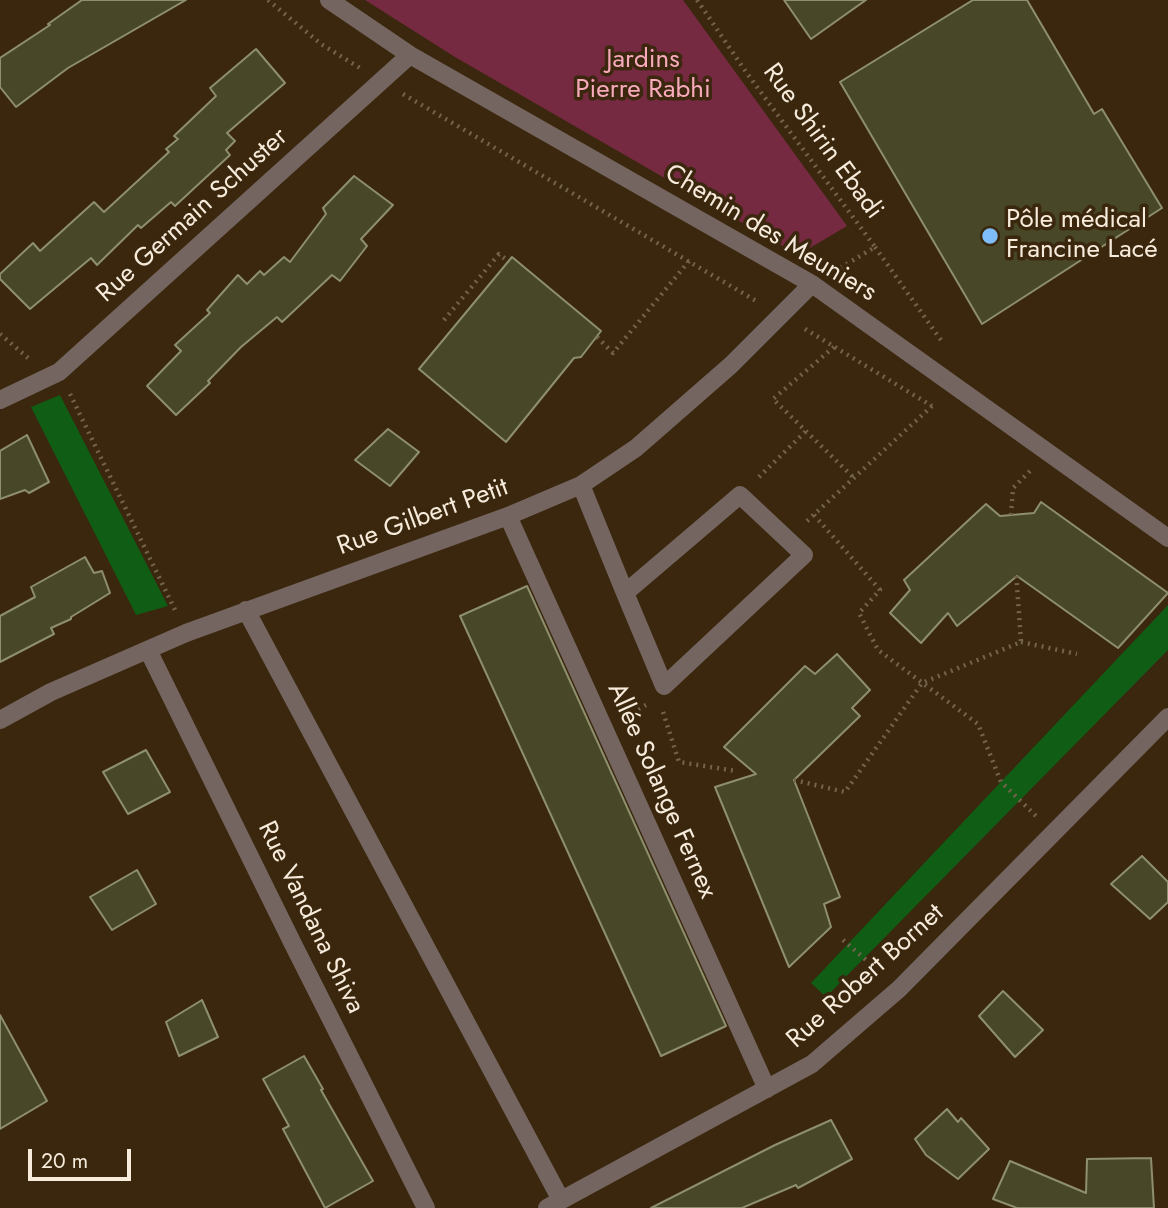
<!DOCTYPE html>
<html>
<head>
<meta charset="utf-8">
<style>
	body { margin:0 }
	#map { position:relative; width:1168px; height:1208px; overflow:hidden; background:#3a270d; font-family:Jost,sans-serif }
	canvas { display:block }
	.scale { position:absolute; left:28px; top:1149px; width:103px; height:32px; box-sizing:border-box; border:4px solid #f7ebdc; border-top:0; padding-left:9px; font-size:21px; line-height:24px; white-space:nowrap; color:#f7ebdc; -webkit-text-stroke:5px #3a270d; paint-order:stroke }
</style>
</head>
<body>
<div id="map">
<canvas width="1168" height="1208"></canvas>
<div class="scale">20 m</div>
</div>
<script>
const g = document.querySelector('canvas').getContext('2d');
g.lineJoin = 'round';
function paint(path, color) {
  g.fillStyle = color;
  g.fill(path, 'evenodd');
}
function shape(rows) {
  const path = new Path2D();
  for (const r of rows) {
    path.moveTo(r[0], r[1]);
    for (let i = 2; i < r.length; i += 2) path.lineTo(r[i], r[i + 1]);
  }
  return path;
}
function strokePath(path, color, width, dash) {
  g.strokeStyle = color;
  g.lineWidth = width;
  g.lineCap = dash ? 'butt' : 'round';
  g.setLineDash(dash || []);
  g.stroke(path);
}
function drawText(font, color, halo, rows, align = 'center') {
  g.font = font + ' Jost,sans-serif';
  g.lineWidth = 7;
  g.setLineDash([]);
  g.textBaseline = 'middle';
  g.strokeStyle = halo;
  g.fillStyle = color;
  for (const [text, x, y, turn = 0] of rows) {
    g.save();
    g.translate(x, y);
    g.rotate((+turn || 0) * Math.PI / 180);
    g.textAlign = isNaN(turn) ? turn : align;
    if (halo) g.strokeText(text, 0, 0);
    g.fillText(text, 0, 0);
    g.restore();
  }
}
paint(shape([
	[365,0,683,0,847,226,798,255,455,57]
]), '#762a42');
paint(shape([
	[60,395,168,606,136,615,31,407],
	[1168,605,1168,650,826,997,811,983]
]), '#105d16');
const building = shape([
	[82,0,186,0,68,68,16,107,0,87,0,58,50,25,48,24,82,0],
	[784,0,866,0,811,39,784,0],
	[973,0,1027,0,1094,114,1102,109,1162,208,982,324,840,82,973,0],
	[256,49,285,83,227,133,235,141,226,150,230,155,175,206,171,202,141,228,138,225,97,265,91,258,30,309,0,279,0,274,33,243,40,251,94,202,104,212,169,152,166,149,178,139,174,136,216,96,210,88,256,49],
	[354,176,393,205,361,239,367,246,340,281,332,275,282,322,277,317,241,347,208,381,210,383,176,415,147,386,181,351,175,345,210,313,207,310,238,275,247,284,260,271,264,275,284,257,290,262,326,214,323,208,354,176],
	[512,257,601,331,581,357,574,358,506,442,419,369,512,257],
	[388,429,419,452,390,486,355,460,388,429],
	[27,435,49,482,29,493,25,490,0,499,0,451,27,435],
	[1041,502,1168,593,1118,648,1017,576,957,626,948,613,921,643,890,613,910,590,904,580,986,504,1000,516,1034,513,1041,502],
	[85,557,94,573,102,571,110,593,71,617,71,619,51,628,54,634,0,662,0,616,35,597,31,587,85,557],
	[527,586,726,1026,661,1056,460,616,527,586],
	[837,654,870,690,852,708,860,716,794,780,840,897,824,904,831,927,789,967,715,787,756,774,724,747,805,666,815,674,837,654],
	[146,750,170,792,128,814,103,772,146,750],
	[1142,856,1168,882,1168,902,1150,919,1111,884,1142,856],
	[137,870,156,904,112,930,90,897,137,870],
	[1003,991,1043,1030,1015,1057,979,1016,1003,991],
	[202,1000,218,1037,179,1056,166,1022,202,1000],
	[0,1015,47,1101,0,1129,0,1015],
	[304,1056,323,1089,321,1090,373,1181,325,1208,283,1129,289,1126,263,1079,304,1056],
	[947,1109,958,1122,961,1118,989,1149,958,1179,926,1155,915,1139,947,1109],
	[831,1120,852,1159,798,1188,796,1185,742,1208,651,1208,775,1145,831,1120],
	[1151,1158,1154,1208,1017,1208,993,1199,1010,1161,1086,1193,1087,1159,1151,1158]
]);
paint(building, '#484829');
strokePath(building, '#8e8f6d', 2);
strokePath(shape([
	[268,0,321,44,360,68],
	[697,0,746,72,875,247,837,270],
	[403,94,758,302],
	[875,247,943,343],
	[444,320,499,254,508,261],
	[805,329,932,406],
	[0,334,28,358],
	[597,337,613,353,689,261],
	[834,347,773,399,854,478],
	[70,394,175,610],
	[759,477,806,431],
	[814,515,880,590,859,613,878,650,978,724,1001,782,1036,816],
	[1011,515,1013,488,1031,470],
	[807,521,932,406],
	[1021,642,1077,654],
	[663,712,679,762,736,771],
	[626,716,646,705],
	[794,780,845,792,922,683,1021,642,1016,572],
	[843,940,880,972]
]), '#74634c', 4.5, [2, 5]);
strokePath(shape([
	[581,485,625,593,664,686,804,555,740,495,625,593]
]), '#746560', 18);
strokePath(shape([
	[329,0,410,55,812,284,1168,538],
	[0,400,59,372,410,55],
	[508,516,767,1089],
	[246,610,561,1200],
	[148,650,293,944,426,1208],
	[0,720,51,692,186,633,508,516,581,485,636,448,731,365,812,284],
	[547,1208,812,1064,899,989,1168,717]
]), '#746560', 18);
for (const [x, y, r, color] of [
	[990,236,9,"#7ebdf9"]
]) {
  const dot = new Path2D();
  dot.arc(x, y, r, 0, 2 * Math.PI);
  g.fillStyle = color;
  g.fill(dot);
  strokePath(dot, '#3a270d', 2.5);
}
drawText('26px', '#f8aabc', '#3a270d', [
	["Jardins",643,61],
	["Pierre Rabhi",643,91]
]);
drawText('26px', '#f7ebdc', '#3a270d', [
	["Rue Shirin Ebadi",822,142,54],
	["Rue Germain Schuster",193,216,-42],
	["Chemin des Meuniers",770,234,31],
	["Rue Gilbert Petit",423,518,-20],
	["Allée Solange Fernex",661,791,66],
	["Rue Vandana Shiva",310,918,64],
	["Rue Robert Bornet",866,977,-42]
]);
drawText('26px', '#f7ebdc', '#3a270d', [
	["Pôle médical",1006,221],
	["Francine Lacé",1006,251]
], 'left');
</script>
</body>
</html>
